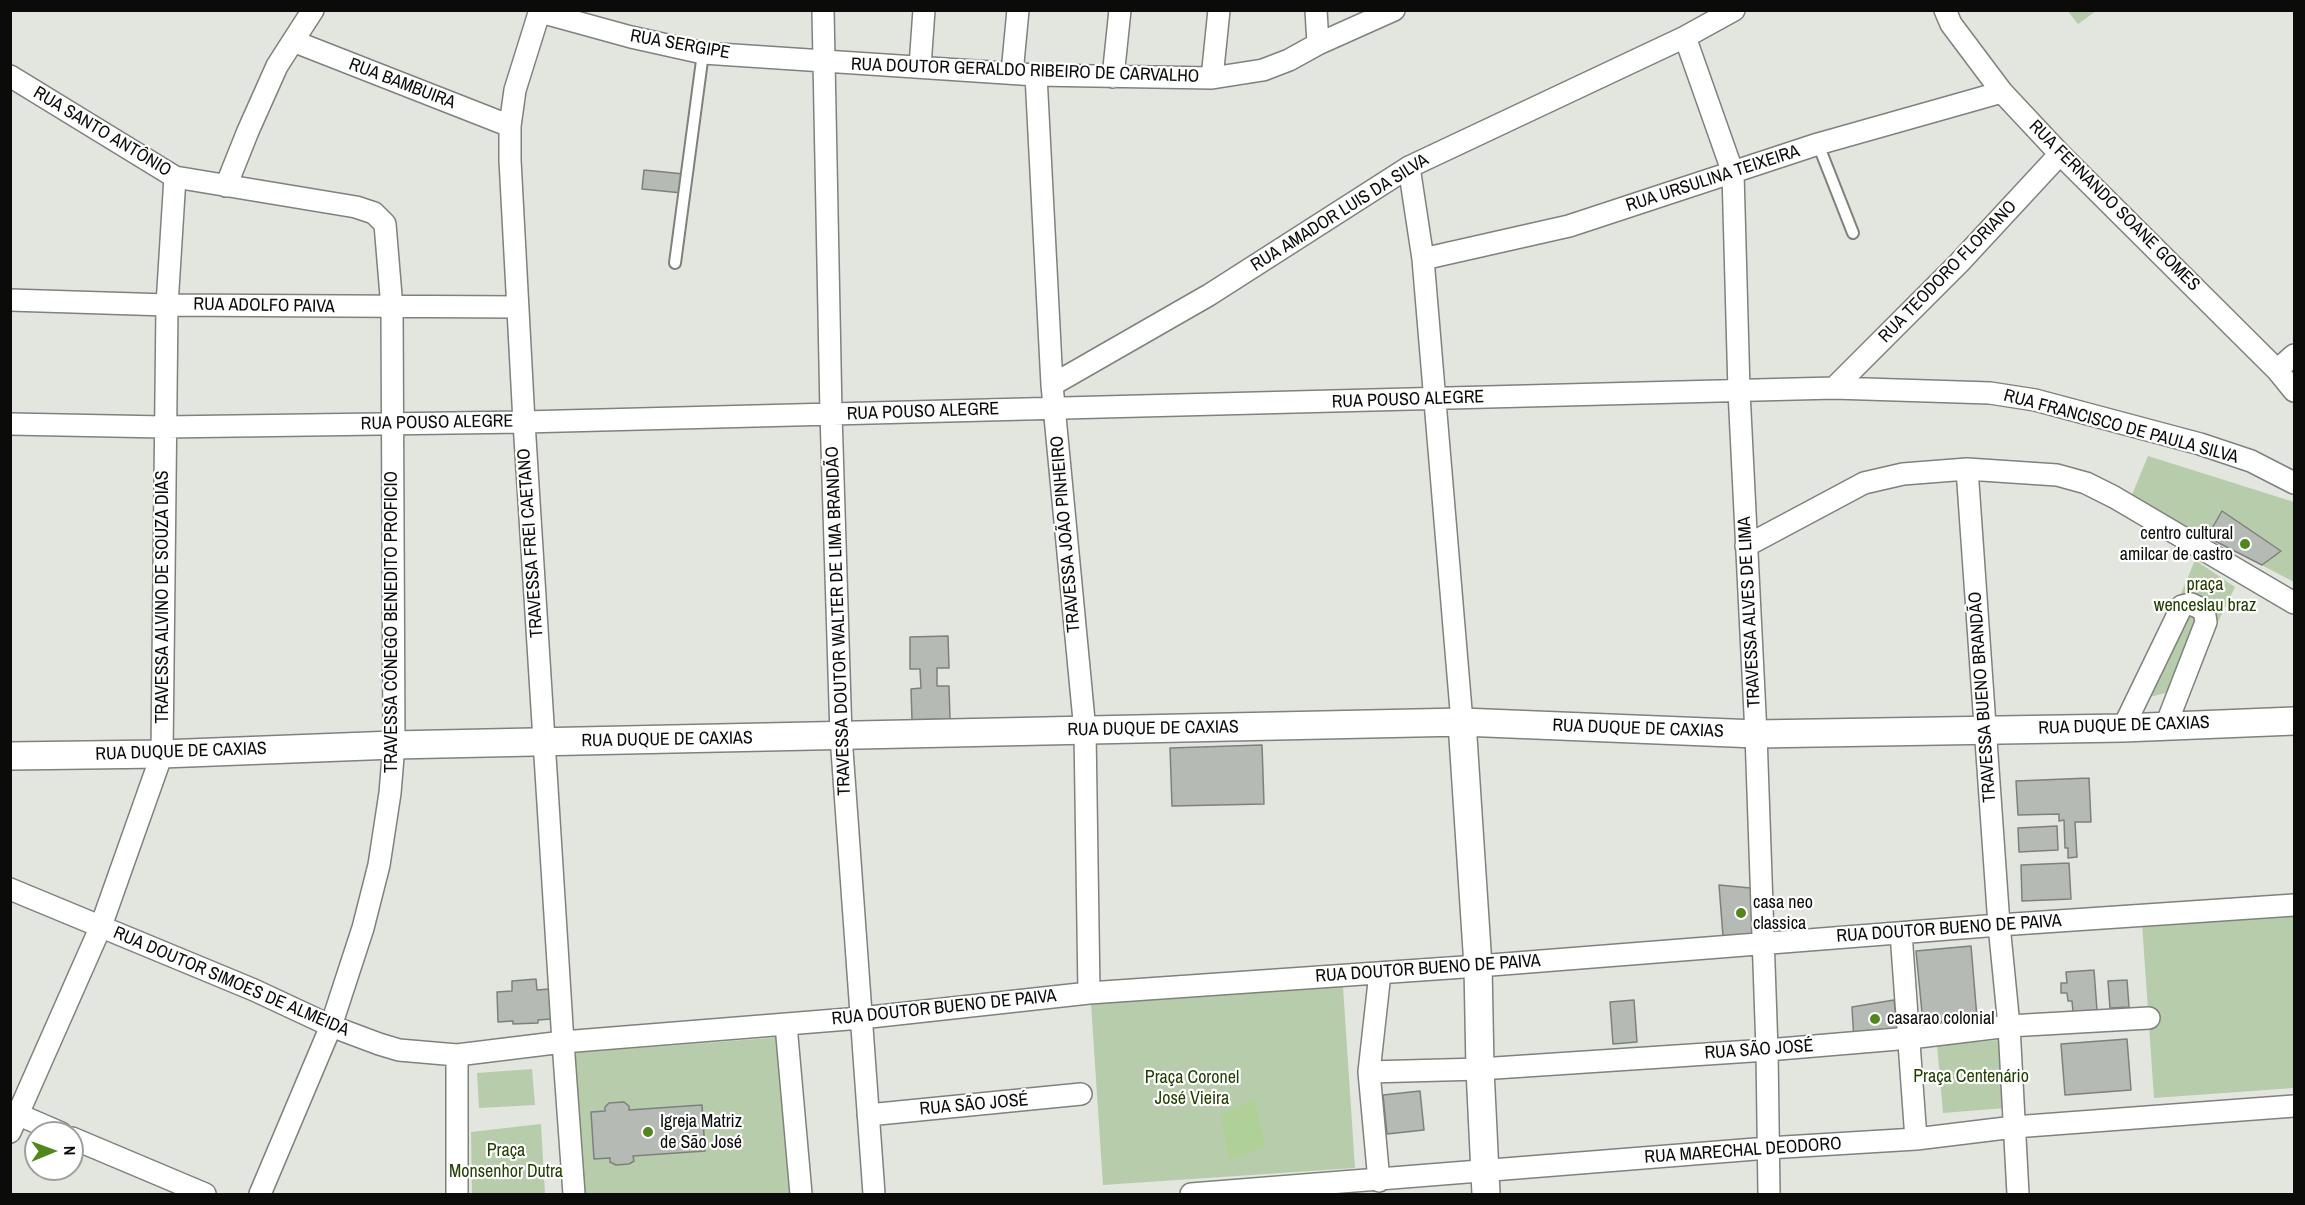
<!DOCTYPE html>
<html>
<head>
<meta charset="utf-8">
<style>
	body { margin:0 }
	#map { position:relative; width:2305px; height:1205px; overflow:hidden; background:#e2e6df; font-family:"Archivo Narrow",sans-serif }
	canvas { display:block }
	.frame { position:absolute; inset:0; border:12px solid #0b0c0a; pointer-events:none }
	.north { position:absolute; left:24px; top:1121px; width:60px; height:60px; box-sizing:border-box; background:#fff; border:2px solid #9d9e9d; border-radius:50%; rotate:89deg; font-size:16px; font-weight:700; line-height:24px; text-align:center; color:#0b0c0a }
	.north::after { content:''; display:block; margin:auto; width:21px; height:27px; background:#52871e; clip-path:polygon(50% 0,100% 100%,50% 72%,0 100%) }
</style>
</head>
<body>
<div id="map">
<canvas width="2305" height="1205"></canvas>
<div class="frame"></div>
<div class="north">N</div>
</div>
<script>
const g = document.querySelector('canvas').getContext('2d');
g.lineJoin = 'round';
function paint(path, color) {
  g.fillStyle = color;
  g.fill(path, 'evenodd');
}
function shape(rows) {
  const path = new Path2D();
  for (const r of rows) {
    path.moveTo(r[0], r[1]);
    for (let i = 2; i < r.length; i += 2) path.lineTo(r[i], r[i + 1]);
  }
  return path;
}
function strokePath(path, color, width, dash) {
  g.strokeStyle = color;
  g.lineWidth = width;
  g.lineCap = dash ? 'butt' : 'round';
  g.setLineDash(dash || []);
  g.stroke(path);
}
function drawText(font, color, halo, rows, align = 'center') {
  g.font = font + ' "Archivo Narrow",sans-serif';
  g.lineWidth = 4.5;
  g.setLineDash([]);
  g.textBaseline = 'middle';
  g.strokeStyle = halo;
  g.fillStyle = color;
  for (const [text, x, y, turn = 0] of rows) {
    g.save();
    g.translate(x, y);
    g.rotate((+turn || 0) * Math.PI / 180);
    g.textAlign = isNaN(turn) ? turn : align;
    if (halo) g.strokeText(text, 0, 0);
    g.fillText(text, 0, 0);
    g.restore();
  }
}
paint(shape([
	[2067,10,2096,10,2096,11,2078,24],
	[2148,456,2294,502,2294,582,2131,497],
	[2195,560,2235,587,2186,688,2137,700],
	[2294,913,2294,1088,2154,1098,2142,923],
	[1343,987,1355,1168,1103,1185,1091,1004],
	[784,1037,797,1194,581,1194,571,1053],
	[1999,1040,2005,1108,1943,1113,1937,1045],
	[532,1069,535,1105,479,1108,477,1073],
	[541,1124,545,1194,472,1194,471,1132]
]), '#b7ccaa');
paint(shape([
	[1254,1098,1266,1146,1229,1160,1221,1115]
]), '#afd198');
const building = shape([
	[644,170,684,174,682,193,642,189,644,170],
	[2222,511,2281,551,2262,565,2207,537,2222,511],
	[948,636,949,668,937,668,937,686,949,686,950,719,912,720,911,689,921,688,920,669,910,669,910,637,948,636],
	[1262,745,1264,804,1172,806,1170,748,1262,745],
	[2089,778,2091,822,2075,822,2077,857,2068,858,2068,848,2065,848,2064,820,2059,821,2059,814,2018,815,2016,781,2089,778],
	[2057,826,2058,850,2019,852,2018,828,2057,826],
	[2069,863,2071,899,2022,901,2021,865,2069,863],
	[1719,885,1761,889,1762,942,1723,936,1719,885],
	[1971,946,1977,1018,1923,1023,1916,951,1971,946],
	[2094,970,2097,1010,2073,1012,2072,1001,2068,1001,2067,993,2061,993,2061,983,2067,983,2066,972,2094,970],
	[536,979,537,990,549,989,551,1019,538,1020,538,1023,513,1024,513,1021,498,1022,497,992,512,991,512,981,536,979],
	[2127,980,2129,1007,2110,1008,2108,981,2127,980],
	[1634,1000,1637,1042,1613,1044,1610,1002,1634,1000],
	[1894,1000,1898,1031,1854,1042,1852,1007,1894,1000],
	[2127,1039,2131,1090,2065,1095,2061,1044,2127,1039],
	[1420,1091,1424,1130,1387,1134,1383,1095,1420,1091],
	[624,1102,629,1106,629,1110,702,1105,705,1151,633,1156,634,1161,629,1164,616,1165,610,1162,610,1158,594,1159,591,1112,605,1111,605,1107,609,1103,624,1102]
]);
paint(building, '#b6bab4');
strokePath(building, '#7d817b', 1.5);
const service = shape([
	[1818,144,1853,233],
	[675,263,703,53]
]);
const minor = shape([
	[540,10,515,90,510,126,510,160,524,422,563,1042,574,1194],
	[823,10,831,414,841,736,874,1194],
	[1316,10,1318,44],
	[1945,10,1951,24,2002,92,2060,154,2277,370,2294,391],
	[540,12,631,37,703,53,1036,75,1212,78,1263,70,1289,60,1318,44,1394,10],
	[1685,37,1733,173,1739,391,1756,734,1767,1050,1769,1194],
	[293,41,313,10],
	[920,66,924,10],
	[1012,73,1018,10],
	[1036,75,1052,385,1085,731,1089,993],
	[10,76,175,177,356,207,374,213,385,224,392,308,394,745,390,793,379,865,363,928,331,1026,260,1194],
	[1113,77,1120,10],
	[1212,78,1219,10],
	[1409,167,1423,259,1462,722],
	[226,186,248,131,277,66,293,41,510,126],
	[1423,259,1569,226,1818,144,2002,92],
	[10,300,167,305,518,307],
	[2277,370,2294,355],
	[1052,385,1209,295,1409,167,1685,37,1734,10],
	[1834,388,1959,263,2060,154],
	[10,424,164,427,524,422,1834,388,1990,393,2035,400,2200,444,2251,461,2294,483],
	[1967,469,1999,925,2009,1026,2018,1194],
	[1746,546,1864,483,1903,474,1967,469,2057,475,2086,483,2114,497,2294,603],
	[2123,728,2182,606,2191,604,2204,610,2206,622,2166,725],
	[10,889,254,990,331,1026,379,1044,399,1050,457,1055,563,1042,861,1018,1089,993,1478,966,1999,925,2294,905],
	[1901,933,1916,1139],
	[786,1025,801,1194],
	[1369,1072,1480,1069,1767,1050,1910,1038,2009,1026,2149,1018],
	[10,1111,61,1133],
	[868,1115,1081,1094],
	[10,1132,101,926,162,754,167,305,175,177],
	[72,1138,205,1194],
	[1379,1181,1369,1072,1380,973],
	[457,1194,457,1055],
	[1191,1194,1768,1148,1916,1139,2014,1127,2294,1106]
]);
const tertiary = shape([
	[1462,722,1478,966,1480,1069,1486,1194],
	[10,756,162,754,394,745,1462,722,1756,734,2123,728,2294,721]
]);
strokePath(service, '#7e827c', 14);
strokePath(minor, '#7e827c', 24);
strokePath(tertiary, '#7e827c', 30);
strokePath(service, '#fff', 10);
strokePath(minor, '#fff', 21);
strokePath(tertiary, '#fff', 27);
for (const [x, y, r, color] of [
	[2245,544,6,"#52871e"],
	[1741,913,6,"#52871e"],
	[1875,1019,6,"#52871e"],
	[648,1132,6,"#52871e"]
]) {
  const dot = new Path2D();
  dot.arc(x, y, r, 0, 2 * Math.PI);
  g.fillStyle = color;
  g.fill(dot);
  strokePath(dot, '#fff', 2);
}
drawText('18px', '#0b0c0a', '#fff', [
	["RUA SERGIPE",680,45,10],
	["RUA DOUTOR GERALDO RIBEIRO DE CARVALHO",1025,71,2],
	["RUA BAMBUIRA",402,84,21],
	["RUA SANTO ANTÔNIO",102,132,31],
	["RUA URSULINA TEIXEIRA",1713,179,-18],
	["RUA FERNANDO SOANE GOMES",2114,206,45],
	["RUA AMADOR LUIS DA SILVA",1340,213,-32],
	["RUA TEODORO FLORIANO",1948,272,-46],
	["RUA ADOLFO PAIVA",264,306,1],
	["RUA POUSO ALEGRE",1408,400,-2],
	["RUA POUSO ALEGRE",923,412,-2],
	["RUA POUSO ALEGRE",437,423,-1],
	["RUA FRANCISCO DE PAULA SILVA",2121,427,15],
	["TRAVESSA JOÃO PINHEIRO",1066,534,-95],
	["TRAVESSA FREI CAETANO",531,543,-94],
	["TRAVESSA ALVINO DE SOUZA DIAS",163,597,-90],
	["TRAVESSA ALVES DE LIMA",1750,612,-93],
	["TRAVESSA DOUTOR WALTER DE LIMA BRANDÃO",839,621,-92],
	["TRAVESSA CÔNEGO BENEDITO PROFICIO",392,622,-90],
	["TRAVESSA BUENO BRANDÃO",1983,697,-94],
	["RUA DUQUE DE CAXIAS",2124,726,-2],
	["RUA DUQUE DE CAXIAS",1153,729,-1],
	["RUA DUQUE DE CAXIAS",1638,729,2],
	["RUA DUQUE DE CAXIAS",667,740,-1],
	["RUA DUQUE DE CAXIAS",181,752,-2],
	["RUA DOUTOR BUENO DE PAIVA",1949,929,-4],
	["RUA DOUTOR BUENO DE PAIVA",1428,969,-4],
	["RUA DOUTOR SIMOES DE ALMEIDA",231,982,23],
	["RUA DOUTOR BUENO DE PAIVA",944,1008,-6],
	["RUA SÃO JOSÉ",1759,1050,-4],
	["RUA SÃO JOSÉ",974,1105,-5],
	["RUA MARECHAL DEODORO",1743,1151,-4]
]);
drawText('18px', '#0b0c0a', '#fff', [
	["centro cultural",2233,534,"right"],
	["amilcar de castro",2233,555,"right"],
	["casa neo",1753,903],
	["classica",1753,924],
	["casarao colonial",1887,1019],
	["Igreja Matriz",660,1122],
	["de São José",660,1143]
], 'left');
drawText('18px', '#213f01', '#fff', [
	["praça",2205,585],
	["wenceslau braz",2205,606],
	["Praça Centenário",1971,1077],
	["Praça Coronel",1192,1078],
	["José Vieira",1192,1099],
	["Praça",506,1151],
	["Monsenhor Dutra",506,1172]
]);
</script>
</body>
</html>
